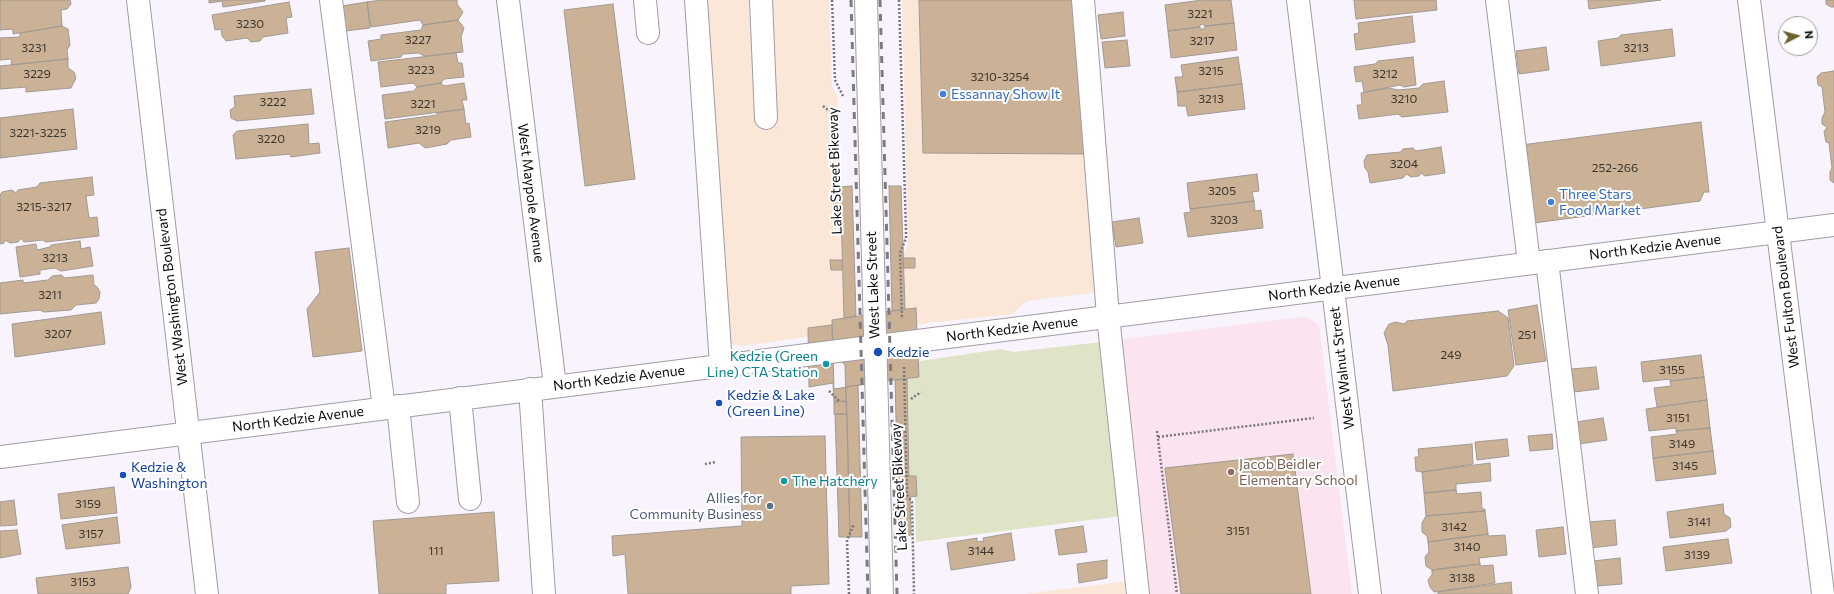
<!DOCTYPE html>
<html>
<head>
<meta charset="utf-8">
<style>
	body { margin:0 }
	#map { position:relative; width:1834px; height:594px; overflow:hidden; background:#f8f3fc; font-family:Commissioner,sans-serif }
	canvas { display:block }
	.north { position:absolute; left:1778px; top:16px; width:40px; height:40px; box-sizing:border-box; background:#fff; border:1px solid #9e9d9e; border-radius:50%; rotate:84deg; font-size:11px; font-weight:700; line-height:16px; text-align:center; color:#0c0b0d }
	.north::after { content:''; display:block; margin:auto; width:14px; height:18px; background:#6c602c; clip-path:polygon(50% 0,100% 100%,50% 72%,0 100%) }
</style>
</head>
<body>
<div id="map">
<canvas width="1834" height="594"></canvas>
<div class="north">N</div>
</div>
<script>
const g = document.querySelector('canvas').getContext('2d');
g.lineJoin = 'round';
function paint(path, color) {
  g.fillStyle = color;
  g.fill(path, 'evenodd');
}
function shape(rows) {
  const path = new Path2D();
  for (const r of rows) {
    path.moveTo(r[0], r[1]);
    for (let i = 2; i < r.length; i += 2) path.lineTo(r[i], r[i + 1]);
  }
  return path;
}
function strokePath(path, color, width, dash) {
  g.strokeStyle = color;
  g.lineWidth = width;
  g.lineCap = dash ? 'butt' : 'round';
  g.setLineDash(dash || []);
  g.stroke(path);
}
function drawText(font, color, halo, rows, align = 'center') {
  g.font = font + ' Commissioner,sans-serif';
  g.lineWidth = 4;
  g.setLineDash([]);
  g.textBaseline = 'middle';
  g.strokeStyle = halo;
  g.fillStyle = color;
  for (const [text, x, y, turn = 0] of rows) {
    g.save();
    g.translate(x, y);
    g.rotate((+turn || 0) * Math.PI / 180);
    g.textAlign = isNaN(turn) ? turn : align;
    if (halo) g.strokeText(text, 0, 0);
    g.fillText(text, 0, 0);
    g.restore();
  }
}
paint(shape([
	[696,0,829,0,832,87,837,94,844,327,839,332,743,346,719,342],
	[902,0,1082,0,1106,291,1028,301,1022,304,1013,314,910,325,905,313,904,255,908,245],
	[1136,580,1138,594,1025,594]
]), '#fae7d7');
paint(shape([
	[1301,317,1309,318,1319,325,1352,594,1138,594,1111,341]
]), '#fbe4f0');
paint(shape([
	[1111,341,1129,515,916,542,915,498,910,493,907,366,914,362,1001,349,1013,352]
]), '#dfe3c7');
const building = shape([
	[0,0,70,0,71,4,67,9,61,10,62,26,13,34,13,29,0,30,0,0],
	[209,0,265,0,265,1,223,7,222,1,209,3,209,0],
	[381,0,457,0,457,4,463,12,458,20,423,25,420,20,371,27,367,2,381,0],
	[919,0,1073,0,1085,154,923,153,919,0],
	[1202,0,1231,0,1234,23,1205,26,1203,24,1200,25,1200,27,1168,31,1165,5,1202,0],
	[1354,0,1436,0,1437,10,1356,19,1354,0],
	[1588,0,1661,0,1589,9,1588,0],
	[1826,0,1834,0,1834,7,1831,7,1826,4,1826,0],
	[289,2,292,17,286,18,288,33,263,37,260,41,251,42,247,38,226,41,222,36,221,29,215,30,212,15,289,2],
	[367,2,370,28,345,31,342,6,367,2],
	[613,4,635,179,585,186,564,10,613,4],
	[1123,12,1125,36,1101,39,1098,15,1123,12],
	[1412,16,1415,42,1356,50,1354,34,1359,33,1358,23,1412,16],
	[458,20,464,28,461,37,463,52,424,56,419,53,403,54,401,57,371,61,368,41,381,39,381,35,421,30,423,25,458,20],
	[1234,23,1237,50,1171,58,1168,31,1200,27,1200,29,1204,29,1205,26,1234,23],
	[62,26,68,29,70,45,67,50,68,59,11,65,12,59,0,60,0,38,20,37,20,33,62,26],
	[1672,29,1675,56,1601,66,1598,41,1618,38,1621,35,1672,29],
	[1127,40,1130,66,1105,68,1102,42,1127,40],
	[1546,47,1549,70,1519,74,1516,51,1546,47],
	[456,53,458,63,462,63,464,77,444,79,441,83,417,87,413,83,381,87,378,62,456,53],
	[1238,57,1242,84,1177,92,1175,77,1183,77,1181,65,1238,57],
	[1413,57,1416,85,1404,87,1400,85,1364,92,1362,81,1356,82,1354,67,1375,64,1378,61,1413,57],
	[68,59,68,68,74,72,76,78,71,88,26,92,26,87,0,89,0,66,68,59],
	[1834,71,1834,183,1830,180,1830,172,1832,168,1829,143,1826,142,1824,132,1827,127,1822,124,1822,118,1825,112,1822,87,1818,85,1817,77,1821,73,1834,71],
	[1444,81,1448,112,1402,117,1398,114,1359,119,1357,105,1362,105,1361,93,1389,88,1398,90,1419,88,1423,84,1444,81],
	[441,83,444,86,464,83,467,100,462,100,464,109,385,119,382,95,414,91,417,87,441,83],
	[1242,84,1245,109,1188,116,1186,106,1178,106,1177,92,1242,84],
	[311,89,314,114,237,121,231,118,230,110,235,107,234,96,311,89],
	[73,109,77,149,0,158,0,118,73,109],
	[464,109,466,124,469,123,471,137,451,140,447,144,425,148,419,143,388,148,385,122,437,115,437,113,464,109],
	[1701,122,1709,192,1704,192,1700,201,1534,223,1521,145,1701,122],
	[308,124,309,144,319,143,320,153,291,157,290,154,236,159,233,135,237,131,308,124],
	[1441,147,1445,173,1425,176,1421,173,1419,176,1411,177,1406,174,1403,178,1370,183,1368,172,1365,168,1364,161,1367,155,1401,152,1403,149,1413,148,1416,151,1441,147],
	[1257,174,1259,191,1252,192,1254,201,1190,209,1187,183,1257,174],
	[92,177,94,195,86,196,89,218,97,217,99,236,46,242,43,240,24,242,21,238,18,242,10,243,5,240,4,243,0,244,0,195,2,192,12,190,16,193,18,190,37,187,40,183,92,177],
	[852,186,856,316,844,318,841,208,834,208,833,192,840,192,840,187,852,186],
	[889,186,901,186,905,309,892,311,889,186],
	[1254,201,1255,211,1261,210,1263,228,1188,237,1184,213,1191,212,1190,209,1254,201],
	[1139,218,1143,243,1116,247,1112,222,1139,218],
	[80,241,81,249,90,247,93,266,61,271,55,268,40,270,40,274,20,277,16,247,36,244,37,250,50,247,51,245,80,241],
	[349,248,362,351,313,357,307,309,320,292,315,252,349,248],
	[903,258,915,258,915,268,903,268,903,258],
	[830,260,842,260,842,270,831,270,830,260],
	[61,275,65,278,93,275,94,285,97,287,100,292,99,299,96,303,76,305,71,310,44,312,40,310,0,314,0,283,23,280,23,283,48,280,52,276,61,275],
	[1537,305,1546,361,1516,365,1508,310,1537,305],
	[916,308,919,377,885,381,883,312,916,308],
	[1498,311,1508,318,1514,366,1507,376,1393,391,1388,345,1384,333,1389,324,1396,322,1404,324,1407,321,1498,311],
	[101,312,105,344,15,357,12,324,101,312],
	[866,315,867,384,834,389,832,320,866,315],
	[832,325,833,363,842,362,845,365,846,401,834,402,833,383,809,387,808,328,832,325],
	[1701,355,1704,377,1670,381,1670,379,1643,382,1641,362,1701,355],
	[1596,367,1599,389,1574,392,1571,369,1596,367],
	[1704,377,1707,400,1657,407,1654,388,1671,386,1670,381,1704,377],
	[907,379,909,476,916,476,917,496,910,497,911,535,899,536,895,380,907,379],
	[858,385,862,537,850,537,846,387,858,385],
	[1707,400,1710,428,1676,431,1676,428,1649,431,1646,409,1707,400],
	[846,401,847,414,834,414,834,402,846,401],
	[835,414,847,414,850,537,839,537,835,414],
	[1603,418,1607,440,1579,444,1576,422,1603,418],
	[1710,428,1713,451,1653,458,1651,437,1677,434,1676,431,1710,428],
	[1552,434,1553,449,1530,451,1528,436,1552,434],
	[825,436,829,584,791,586,791,594,628,594,625,554,613,556,612,536,742,526,741,437,825,436],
	[1507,439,1509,456,1477,460,1475,442,1507,439],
	[1472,444,1473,464,1422,472,1416,471,1415,457,1419,457,1418,449,1472,444],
	[1713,451,1716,474,1656,481,1653,458,1713,451],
	[1293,454,1311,594,1181,594,1165,468,1293,454],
	[1490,463,1491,481,1456,484,1456,490,1424,493,1422,472,1490,463],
	[114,487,117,513,61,519,58,494,114,487],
	[1456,490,1457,494,1481,492,1482,509,1485,509,1485,511,1426,516,1424,493,1456,490],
	[14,500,17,525,0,526,0,502,14,500],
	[1723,504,1724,514,1730,518,1731,527,1726,531,1670,538,1667,512,1723,504],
	[1485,511,1488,534,1428,542,1427,536,1422,532,1422,523,1426,516,1485,511],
	[494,512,499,581,446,584,446,594,379,594,373,521,494,512],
	[117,517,120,543,66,549,62,525,117,517],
	[1615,520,1617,545,1590,548,1588,522,1615,520],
	[1083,526,1087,552,1059,555,1055,530,1083,526],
	[1563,527,1566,554,1539,557,1536,530,1563,527],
	[17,530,21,554,0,558,0,531,17,530],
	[1011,533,1015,560,951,570,947,543,977,538,977,542,984,541,983,538,1011,533],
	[1488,534,1488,536,1505,535,1507,555,1479,558,1480,564,1432,570,1426,566,1425,557,1429,552,1428,542,1488,534],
	[1728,539,1732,563,1666,571,1663,547,1728,539],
	[1620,558,1622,584,1596,586,1593,561,1620,558],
	[1107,560,1107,578,1079,583,1077,564,1107,560],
	[1480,564,1480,566,1493,565,1495,583,1434,592,1430,587,1428,580,1432,575,1432,570,1480,564],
	[128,567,131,587,128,594,38,594,36,578,128,567],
	[1511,582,1512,594,1438,594,1438,592,1511,582]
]);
paint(building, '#cbb296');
strokePath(building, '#a09a92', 1);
const minor = shape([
	[138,0,207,594],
	[331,0,384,408],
	[508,0,555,386],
	[645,0,648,33],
	[696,0,721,365],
	[761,0,766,118],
	[1083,0,1108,316,1138,594],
	[1298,0,1370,594],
	[1497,0,1529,263],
	[1749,0,1823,594],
	[1547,261,1587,594],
	[530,389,544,594],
	[460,398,470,499],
	[398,406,408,502]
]);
const major = shape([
	[866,0,882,594],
	[0,457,1834,225]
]);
strokePath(minor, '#a19ca4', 24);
strokePath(major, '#a19ca4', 24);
strokePath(shape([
	[832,0,835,80,843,96],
	[899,0,906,231,906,238,900,253,902,319],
	[823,106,834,115],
	[904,367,907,495,912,502,914,594],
	[829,391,839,401],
	[911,399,921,392],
	[1157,431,1177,594],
	[1158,437,1314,418],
	[705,464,716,462],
	[849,594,847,540,854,524]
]), '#79767b', 2.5, [2, 2]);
strokePath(minor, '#fff', 22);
strokePath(major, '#fff', 22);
strokePath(shape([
	[851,0,868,594],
	[880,0,897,594]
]), '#7e7b80', 3, [7, 7]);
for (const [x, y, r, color] of [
	[943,94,4,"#3f7fe0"],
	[1551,202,4,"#3f7fe0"],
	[878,352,5,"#1a4fb4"],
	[826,364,4,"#0f9aa8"],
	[719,403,4,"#1a4fb4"],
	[1231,472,4,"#8d6e63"],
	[123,475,4,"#1a4fb4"],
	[784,481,4,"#0f9aa8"],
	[770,506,4,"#5c6f8a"]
]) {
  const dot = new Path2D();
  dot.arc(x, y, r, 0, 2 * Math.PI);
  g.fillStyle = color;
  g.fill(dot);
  strokePath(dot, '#fff', 1.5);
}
drawText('12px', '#3c352f', null, [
	["3221",1200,14],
	["3230",250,24],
	["3227",418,40],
	["3217",1202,41],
	["3231",34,48],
	["3213",1636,48],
	["3223",421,70],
	["3215",1211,71],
	["3229",37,74],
	["3212",1385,74],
	["3210-3254",1000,77],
	["3213",1211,99],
	["3210",1404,99],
	["3222",273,102],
	["3221",423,104],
	["3219",428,130],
	["3221-3225",38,133],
	["3220",271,139],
	["3204",1404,164],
	["252-266",1615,168],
	["3205",1222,191],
	["3215-3217",44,207],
	["3203",1224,220],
	["3213",55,258],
	["3211",50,295],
	["3207",58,334],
	["251",1527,335],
	["249",1451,355],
	["3155",1672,370],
	["3151",1678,418],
	["3149",1682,444],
	["3145",1685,466],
	["3159",88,504],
	["3141",1699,522],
	["3142",1454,527],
	["3151",1238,531],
	["3157",91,534],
	["3140",1467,547],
	["111",436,551],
	["3144",981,551],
	["3139",1697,555],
	["3138",1462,578],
	["3153",83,582]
]);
drawText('14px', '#366cbe', '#fff', [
	["Essannay Show It",951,94],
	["Three Stars",1559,194],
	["Food Market",1559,210]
], 'left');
drawText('14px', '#0c0b0d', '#fff', [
	["Lake Street Bikeway",835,171,-92],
	["West Maypole Avenue",531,193,83],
	["North Kedzie Avenue",1655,247,-7],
	["West Lake Street",873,285,-92],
	["North Kedzie Avenue",1334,288,-7],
	["West Washington Boulevard",172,297,-97],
	["West Fulton Boulevard",1786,297,-97],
	["North Kedzie Avenue",1012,329,-7],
	["West Walnut Street",1342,368,-97],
	["North Kedzie Avenue",619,378,-7],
	["North Kedzie Avenue",298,419,-7],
	["Lake Street Bikeway",899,487,-93]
]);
drawText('14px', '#164399', '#fff', [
	["Kedzie",887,352],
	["Kedzie & Lake",727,395],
	["(Green Line)",727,411],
	["Kedzie &",131,467],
	["Washington",131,483]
], 'left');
drawText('14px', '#0d838f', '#fff', [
	["Kedzie (Green",818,356],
	["Line) CTA Station",818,372],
	["The Hatchery",792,481,"left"]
], 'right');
drawText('14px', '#785e54', '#fff', [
	["Jacob Beidler",1239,464],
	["Elementary School",1239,480]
], 'left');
drawText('14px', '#4e5e75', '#fff', [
	["Allies for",762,498],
	["Community Business",762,514]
], 'right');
</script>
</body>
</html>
